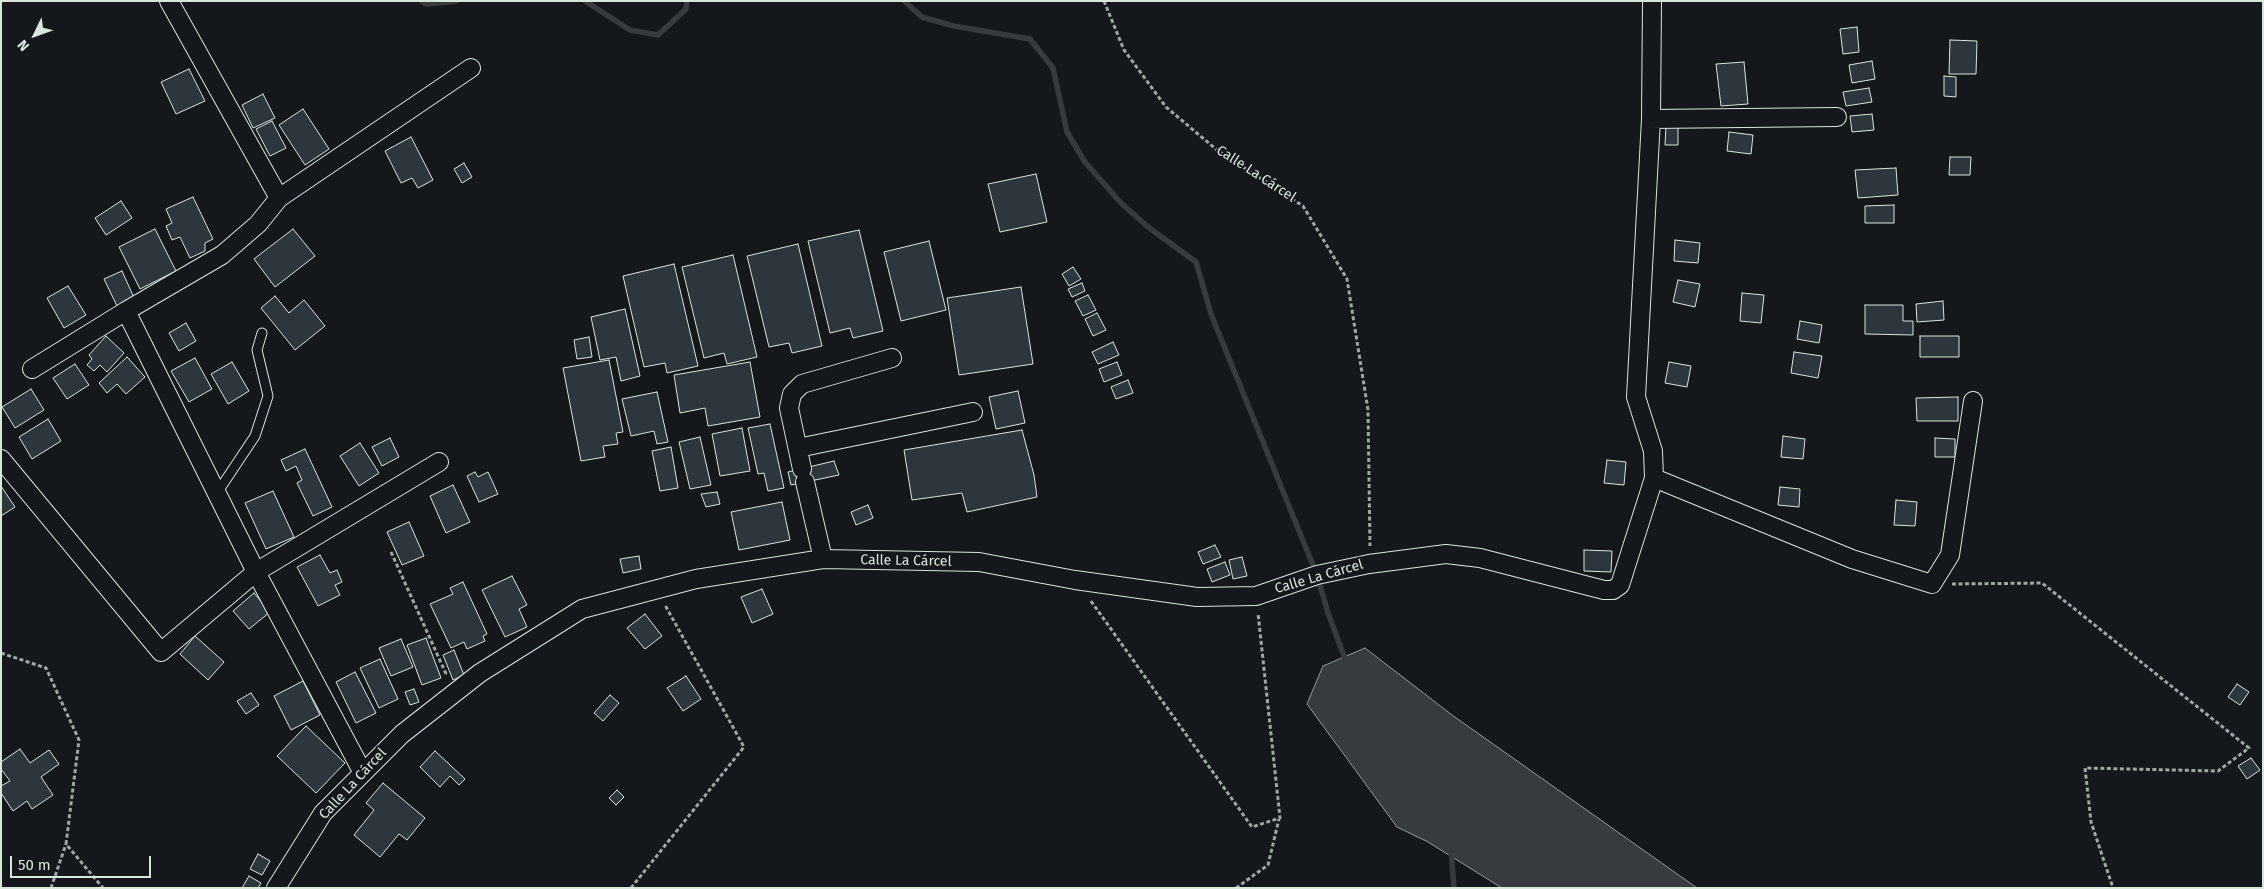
<!DOCTYPE html>
<html>
<head>
<meta charset="utf-8">
<style>
	body { margin:0 }
	#map { position:relative; width:2264px; height:889px; overflow:hidden; background:#14181c; font-family:"Fira Sans",sans-serif }
	canvas { display:block }
	.frame { position:absolute; inset:0; border:2px solid #d8e6dc; pointer-events:none }
	.north { position:absolute; left:10px; top:10px; width:50px; height:50px; -webkit-text-stroke:4px #14181c; paint-order:stroke; rotate:228deg; font-size:14px; font-weight:700; line-height:20px; text-align:center; color:#d8e6dc }
	.north::after { content:''; display:block; margin:auto; width:18px; height:22px; background:#d8e6dc; clip-path:polygon(50% 0,100% 100%,50% 72%,0 100%) }
	.scale { position:absolute; left:10px; top:856px; width:141px; height:22px; box-sizing:border-box; border:2px solid #d8e6dc; border-top:0; padding-left:6px; font-size:15px; line-height:18px; white-space:nowrap; color:#d8e6dc; -webkit-text-stroke:4px #14181c; paint-order:stroke }
</style>
</head>
<body>
<div id="map">
<canvas width="2264" height="889"></canvas>
<div class="frame"></div>
<div class="north">N</div>
<div class="scale">50 m</div>
</div>
<script>
const g = document.querySelector('canvas').getContext('2d');
g.lineJoin = 'round';
function paint(path, color) {
  g.fillStyle = color;
  g.fill(path, 'evenodd');
}
function shape(rows) {
  const path = new Path2D();
  for (const r of rows) {
    path.moveTo(r[0], r[1]);
    for (let i = 2; i < r.length; i += 2) path.lineTo(r[i], r[i + 1]);
  }
  return path;
}
function strokePath(path, color, width, dash) {
  g.strokeStyle = color;
  g.lineWidth = width;
  g.lineCap = dash ? 'butt' : 'round';
  g.setLineDash(dash || []);
  g.stroke(path);
}
function drawText(font, color, halo, rows, align = 'center') {
  g.font = font + ' "Fira Sans",sans-serif';
  g.lineWidth = 4;
  g.setLineDash([]);
  g.textBaseline = 'middle';
  g.strokeStyle = halo;
  g.fillStyle = color;
  for (const [text, x, y, turn = 0] of rows) {
    g.save();
    g.translate(x, y);
    g.rotate((+turn || 0) * Math.PI / 180);
    g.textAlign = isNaN(turn) ? turn : align;
    if (halo) g.strokeText(text, 0, 0);
    g.fillText(text, 0, 0);
    g.restore();
  }
}
const water = shape([
	[1365,648,1452,715,1697,888,1502,888,1428,842,1397,827,1307,704,1323,666,1365,648]
]);
paint(water, '#363b3e');
strokePath(water, '#939e99', 1);
strokePath(shape([
	[421,1,427,4,457,1],
	[585,1,630,30,658,35,686,9,687,1],
	[904,1,922,17,954,26,1030,39,1053,68,1067,132,1085,162,1121,203,1148,227,1196,262,1211,314,1317,575,1328,613,1347,664],
	[1451,850,1454,888]
]), '#363b3e', 5.5);
const building = shape([
	[1857,27,1859,52,1843,54,1840,29,1857,27],
	[1950,40,1977,41,1976,74,1949,74,1950,40],
	[1872,61,1875,79,1852,83,1849,65,1872,61],
	[1744,62,1748,104,1721,106,1716,64,1744,62],
	[189,69,205,101,176,114,161,82,189,69],
	[1944,76,1956,77,1956,97,1944,96,1944,76],
	[1869,88,1872,102,1846,106,1843,92,1869,88],
	[263,94,275,118,253,128,242,105,263,94],
	[303,109,329,149,305,165,279,125,303,109],
	[1872,114,1874,130,1852,132,1850,116,1872,114],
	[272,121,286,148,270,156,256,129,272,121],
	[1666,126,1678,126,1678,145,1665,145,1666,126],
	[1729,132,1753,135,1751,154,1727,151,1729,132],
	[411,137,433,180,418,188,412,178,401,183,385,151,411,137],
	[1950,157,1971,157,1970,175,1949,175,1950,157],
	[464,163,472,177,462,183,454,169,464,163],
	[1896,168,1898,195,1858,198,1855,170,1896,168],
	[1036,174,1047,222,1000,232,988,184,1036,174],
	[193,197,213,239,205,243,205,251,190,258,180,237,172,240,166,226,172,223,166,209,193,197],
	[121,201,132,218,106,235,95,218,121,201],
	[1894,205,1894,223,1865,223,1865,206,1894,205],
	[155,229,176,271,140,289,119,247,155,229],
	[293,229,315,256,275,287,254,259,293,229],
	[859,230,883,331,853,338,850,328,830,333,808,241,859,230],
	[1675,240,1700,243,1698,263,1674,261,1675,240],
	[929,241,946,310,901,321,884,252,929,241],
	[798,244,822,346,792,353,789,343,769,347,747,256,798,244],
	[733,255,757,357,727,364,724,353,704,358,682,267,733,255],
	[674,264,698,366,667,373,665,363,644,367,623,276,674,264],
	[1073,267,1081,279,1069,286,1062,274,1073,267],
	[122,271,135,300,118,308,104,279,122,271],
	[1678,280,1700,284,1695,307,1673,302,1678,280],
	[1082,283,1085,291,1072,297,1068,289,1082,283],
	[68,286,86,315,64,328,47,298,68,286],
	[1021,287,1033,364,959,375,947,298,1021,287],
	[1742,293,1764,295,1761,323,1740,321,1742,293],
	[1088,295,1096,310,1083,316,1075,301,1088,295],
	[275,296,289,313,304,300,325,326,295,350,261,308,275,296],
	[1943,301,1944,320,1917,322,1916,304,1943,301],
	[1865,305,1903,305,1903,321,1913,321,1913,335,1865,334,1865,305],
	[625,309,640,376,621,381,616,357,600,360,591,317,625,309],
	[1097,313,1106,330,1093,336,1085,319,1097,313],
	[1800,321,1822,325,1819,343,1797,339,1800,321],
	[186,323,196,341,179,351,169,333,186,323],
	[106,336,124,353,107,372,100,365,94,371,87,365,92,359,89,355,106,336],
	[1920,336,1959,336,1959,357,1920,357,1920,336],
	[589,337,592,357,577,359,574,340,589,337],
	[1113,342,1119,355,1098,364,1092,352,1113,342],
	[1794,352,1822,356,1818,378,1791,373,1794,352],
	[127,357,145,377,126,394,117,384,107,393,99,383,127,357],
	[195,358,212,389,189,402,171,371,195,358],
	[609,360,623,432,616,433,618,444,603,446,605,457,581,461,563,368,609,360],
	[232,362,249,391,228,404,211,374,232,362],
	[750,362,760,417,708,426,705,408,680,413,674,375,750,362],
	[1117,362,1122,375,1104,382,1099,369,1117,362],
	[1669,362,1691,366,1687,387,1665,383,1669,362],
	[75,364,89,385,67,399,53,378,75,364],
	[1128,380,1133,393,1116,399,1111,387,1128,380],
	[31,389,44,410,15,428,2,407,31,389],
	[1018,391,1025,423,996,429,989,397,1018,391],
	[657,392,668,442,657,444,654,431,631,436,622,399,657,392],
	[1958,397,1958,421,1917,421,1916,398,1958,397],
	[48,419,61,441,32,459,19,437,48,419],
	[770,424,784,488,768,491,764,473,758,474,748,428,770,424],
	[742,428,750,471,720,476,712,434,742,428],
	[1022,430,1034,475,1037,497,967,512,962,493,912,500,904,450,1022,430],
	[1783,436,1805,439,1803,459,1781,457,1783,436],
	[700,437,711,485,690,489,679,442,700,437],
	[390,438,399,457,382,466,372,447,390,438],
	[1935,438,1955,439,1955,457,1935,457,1935,438],
	[360,443,379,473,359,486,340,456,360,443],
	[671,447,678,488,660,491,652,451,671,447],
	[305,449,332,507,313,516,297,483,302,480,296,466,286,471,281,460,305,449],
	[1607,460,1626,462,1624,485,1604,483,1607,460],
	[834,461,839,475,791,485,788,472,834,461],
	[475,472,478,477,488,472,498,494,479,502,467,476,475,472],
	[453,485,470,522,446,533,430,496,453,485],
	[1,486,15,507,1,516,1,486],
	[1780,487,1800,489,1799,507,1778,505,1780,487],
	[273,491,294,537,266,549,245,503,273,491],
	[717,492,720,504,706,507,701,494,717,492],
	[1896,500,1917,502,1915,526,1894,525,1896,500],
	[782,502,790,540,739,550,731,512,782,502],
	[868,505,873,518,856,525,851,512,868,505],
	[409,522,424,556,402,565,387,532,409,522],
	[1215,545,1221,557,1203,564,1198,552,1215,545],
	[1584,550,1612,551,1611,572,1584,571,1584,550],
	[320,555,330,573,337,570,342,582,335,585,340,595,318,606,297,567,320,555],
	[639,556,641,569,623,573,620,559,639,556],
	[1242,557,1247,576,1233,579,1229,560,1242,557],
	[1225,562,1230,575,1212,582,1207,569,1225,562],
	[512,576,527,605,519,609,527,627,505,637,482,590,512,576],
	[463,582,487,634,483,636,485,641,467,649,464,642,451,648,430,604,453,594,450,588,463,582],
	[762,589,773,614,752,623,741,597,762,589],
	[254,593,270,612,249,629,233,611,254,593],
	[645,614,662,636,645,649,627,628,645,614],
	[195,636,224,662,208,680,180,654,195,636],
	[426,638,441,678,422,685,407,645,426,638],
	[401,639,413,667,391,676,379,648,401,639],
	[454,650,464,675,453,680,443,655,454,650],
	[380,659,398,699,379,708,360,668,380,659],
	[355,672,376,713,356,723,336,682,355,672],
	[686,676,701,699,683,711,667,688,686,676],
	[303,681,320,715,291,730,274,696,303,681],
	[2237,684,2249,692,2240,705,2228,697,2237,684],
	[414,689,419,702,410,705,405,692,414,689],
	[251,693,259,705,246,714,237,701,251,693],
	[610,695,619,703,603,721,594,713,610,695],
	[306,726,345,763,316,793,277,756,306,726],
	[20,749,30,763,49,750,59,764,41,777,53,795,32,809,27,801,13,811,1,793,1,786,10,781,1,769,1,762,20,749],
	[435,751,465,779,459,785,450,776,440,787,420,767,435,751],
	[2251,758,2260,770,2247,779,2238,766,2251,758],
	[383,783,425,818,407,840,399,834,380,857,354,835,374,810,366,803,383,783],
	[617,790,624,797,616,805,609,798,617,790],
	[258,854,270,861,262,875,250,869,258,854],
	[249,876,261,883,258,888,242,888,249,876]
]);
paint(building, '#2c363c');
strokePath(building, '#d8e6dc', 1);
const lane = shape([
	[217,493,255,436,268,396,257,350,262,333]
]);
const street = shape([
	[1651,119,1837,117],
	[279,198,471,68],
	[126,311,222,255,258,224,279,198,169,1],
	[32,369,126,311,256,572,439,462],
	[798,448,973,412],
	[1,459,161,652,256,572,363,773],
	[802,469,789,408,792,394,802,384,892,358],
	[1654,478,1852,559,1932,584,1950,555,1973,401],
	[805,482,823,559],
	[276,888,323,813,402,734,480,673,582,609,696,579,823,559,979,562,1075,580,1197,597,1256,596,1317,575,1369,564,1446,554,1480,558,1604,590,1613,590,1620,585,1654,478,1653,451,1636,397,1651,119,1652,1]
]);
strokePath(lane, '#d8e6dc', 11);
strokePath(street, '#d8e6dc', 20);
strokePath(shape([
	[1104,1,1124,50,1166,107,1217,150,1303,206,1347,279,1368,410,1370,546],
	[391,552,447,676],
	[1952,584,2042,583,2249,748,2218,771,2085,768,2091,822,2113,888],
	[1091,601,1252,827,1280,818,1258,613],
	[1,653,46,668,79,740,66,844,103,888],
	[51,888,66,844],
	[631,888,744,747,665,605],
	[1236,888,1268,865,1279,819]
]), '#9da8a2', 3, [4, 2.5]);
strokePath(lane, '#14181c', 9);
strokePath(street, '#14181c', 18);
drawText('14px', '#d8e6dc', '#14181c', [
	["Calle La Cárcel",1256,174,33],
	["Calle La Cárcel",906,561,1],
	["Calle La Cárcel",1319,577,-16],
	["Calle La Cárcel",353,784,-47]
]);
</script>
</body>
</html>
